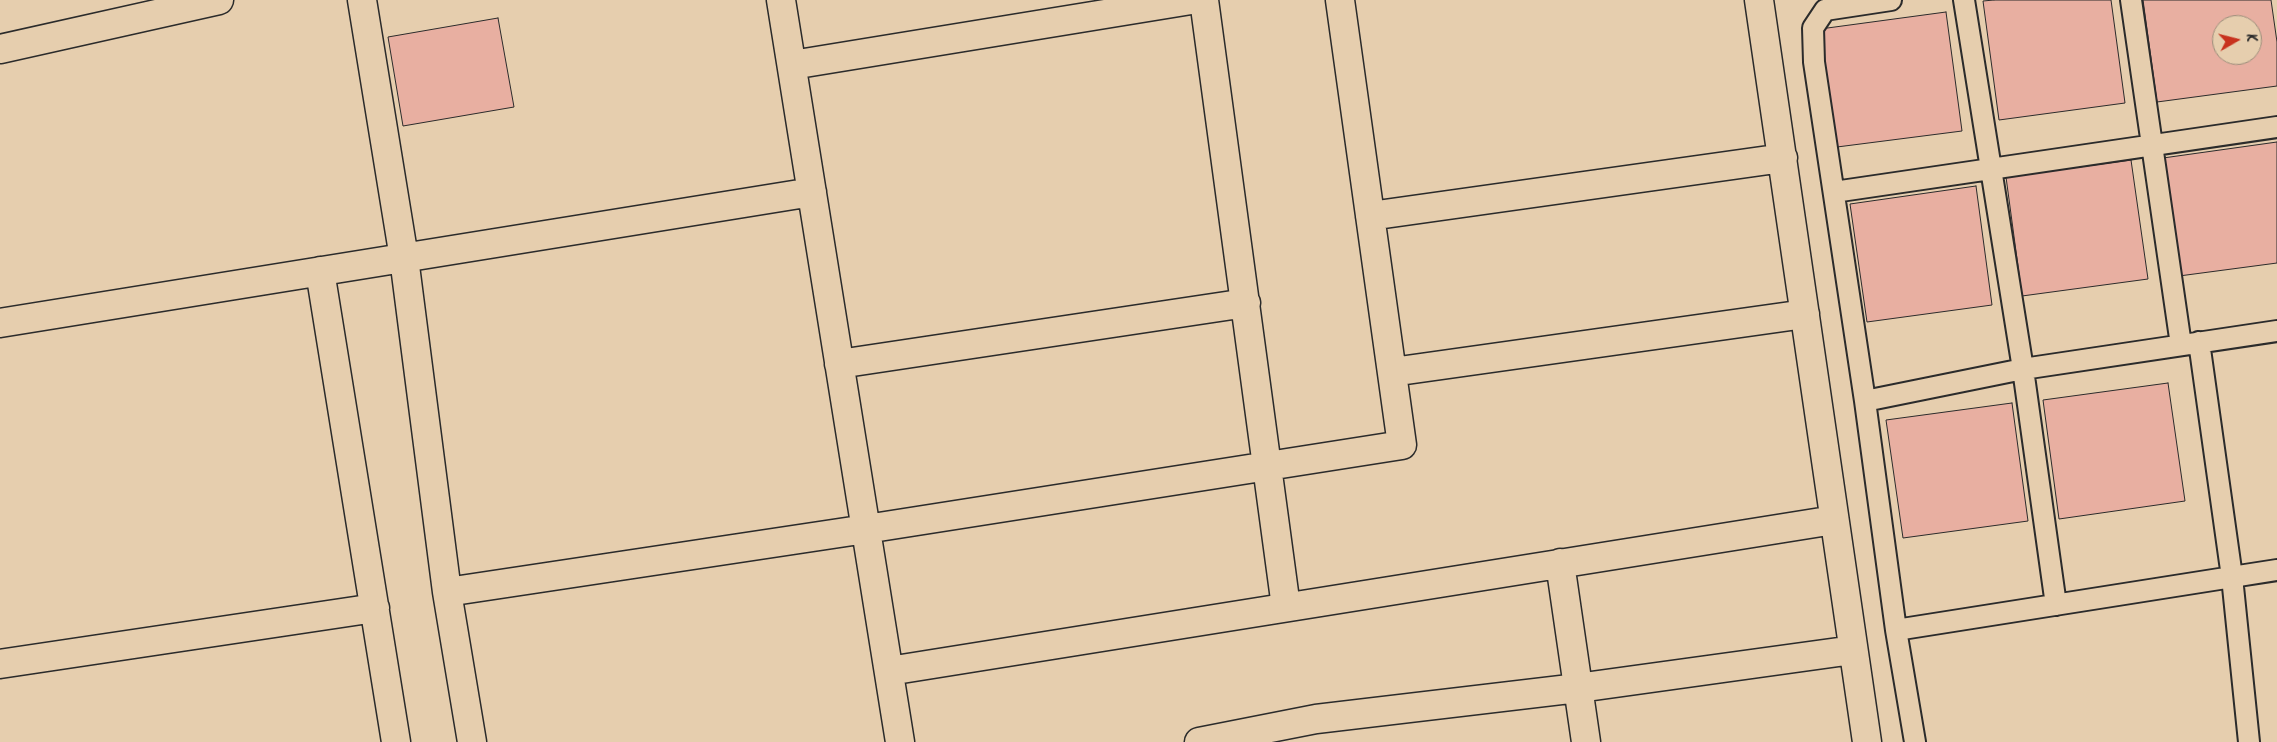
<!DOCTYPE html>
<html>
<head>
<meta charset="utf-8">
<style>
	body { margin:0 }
	#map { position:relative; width:2277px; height:742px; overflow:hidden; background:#e6ceae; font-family:Kalam,sans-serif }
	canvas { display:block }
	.north { position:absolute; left:2212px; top:15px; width:50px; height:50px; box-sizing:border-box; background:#e6ceae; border:1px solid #9b8d7a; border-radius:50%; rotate:82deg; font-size:14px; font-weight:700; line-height:20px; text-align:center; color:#2b2b2b }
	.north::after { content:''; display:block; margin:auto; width:18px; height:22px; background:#c8321e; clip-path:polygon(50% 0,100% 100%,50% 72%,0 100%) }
</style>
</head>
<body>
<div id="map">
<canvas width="2277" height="742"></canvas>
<div class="north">K</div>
</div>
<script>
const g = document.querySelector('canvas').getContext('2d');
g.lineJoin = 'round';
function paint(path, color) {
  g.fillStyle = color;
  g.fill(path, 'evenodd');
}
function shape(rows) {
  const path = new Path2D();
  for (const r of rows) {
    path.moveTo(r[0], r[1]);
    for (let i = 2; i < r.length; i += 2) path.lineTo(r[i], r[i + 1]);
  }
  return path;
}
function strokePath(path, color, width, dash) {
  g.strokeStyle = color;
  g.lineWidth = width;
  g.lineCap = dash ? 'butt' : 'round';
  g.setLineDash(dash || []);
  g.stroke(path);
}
const building = shape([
	[1994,0,2111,0,2125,103,1999,120,1983,1,1994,0],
	[2143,0,2271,0,2277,42,2277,86,2157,102,2143,0],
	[2222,25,2252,25,2252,55,2222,55,2222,25],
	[1946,12,1962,131,1837,147,1820,29,1946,12],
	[498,18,514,107,403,126,388,37,498,18],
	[2277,142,2277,263,2179,276,2163,158,2277,142],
	[2131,160,2148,279,2022,296,2006,177,2131,160],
	[1976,186,1992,305,1867,322,1850,204,1976,186],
	[2168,383,2185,501,2059,519,2043,400,2168,383],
	[2012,403,2028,521,1903,538,1886,420,2012,403]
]);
paint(building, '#e8afa1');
strokePath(building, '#2b2b2b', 1);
const lane = shape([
	[1891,0,1825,10,1813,28,1814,62,1865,401,1896,630,1915,742],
	[1964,0,2023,369,2056,605],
	[2131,0,2181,345],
	[1834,192,2277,127],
	[1865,401,2023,369,2277,331],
	[1896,630,2232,577,2199,342],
	[2249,742,2232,577,2277,570]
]);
const street = shape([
	[362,0,404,258,447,592,472,742],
	[781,0,900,742],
	[1204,0,1286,607],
	[1759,0,1867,742],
	[0,49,219,0],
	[792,65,1191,0],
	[1370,216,1783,158],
	[320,271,396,742],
	[0,323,812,192],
	[839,364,1246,303],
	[1392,372,1805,314],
	[1560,563,1586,742],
	[447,592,866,529,1402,445,1340,0],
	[0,664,375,608],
	[889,671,1834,520],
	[1199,742,1316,719,1578,688,1853,650]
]);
strokePath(lane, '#2b2b2b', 24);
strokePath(street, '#2b2b2b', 31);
strokePath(lane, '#e6ceae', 20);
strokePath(street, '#e6ceae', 28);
</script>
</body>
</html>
